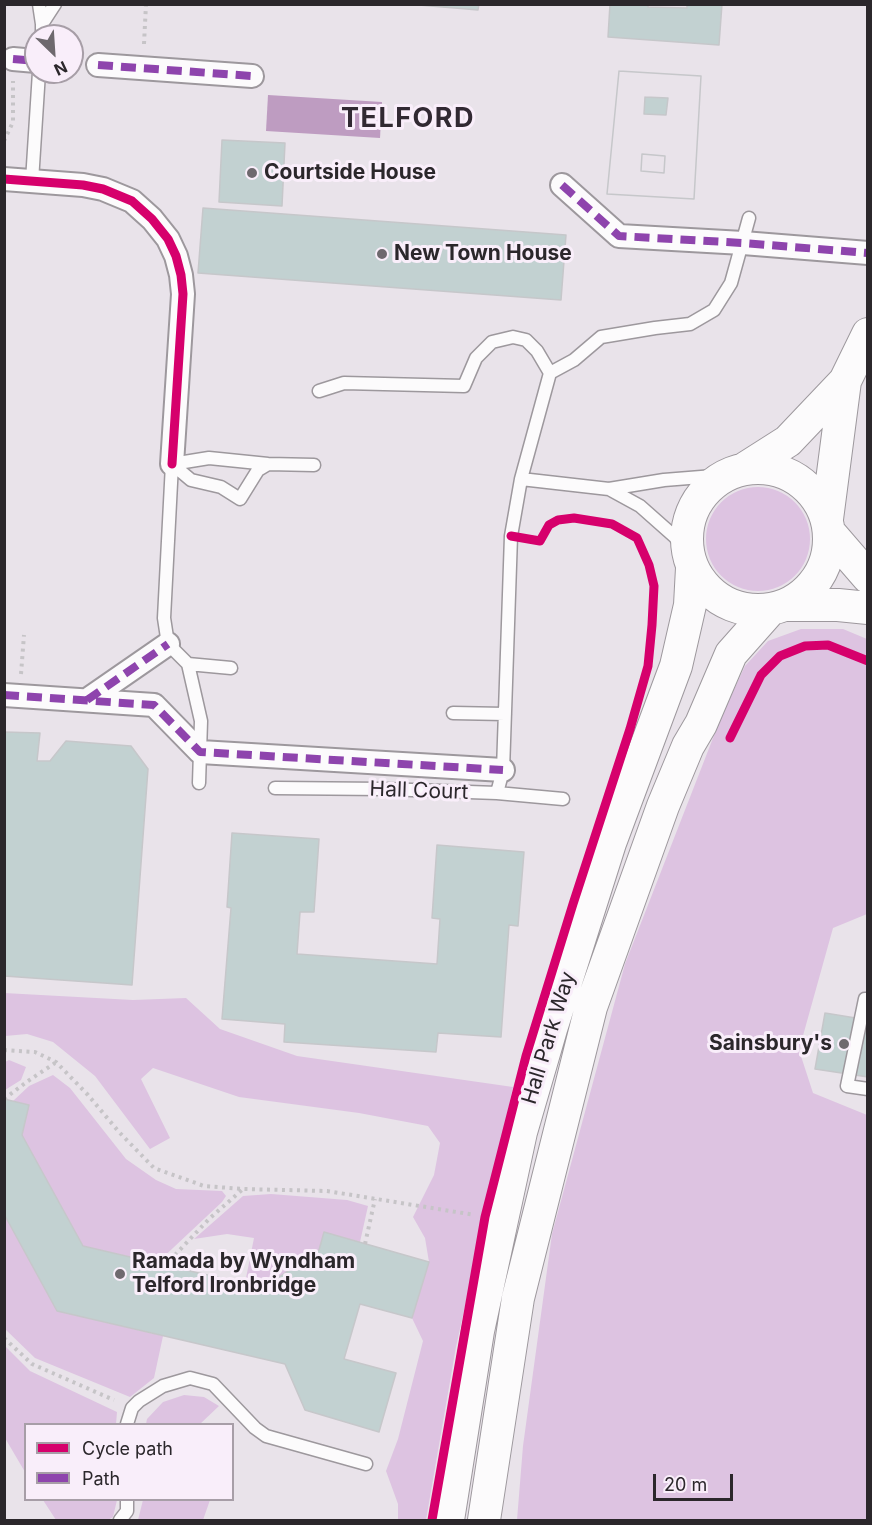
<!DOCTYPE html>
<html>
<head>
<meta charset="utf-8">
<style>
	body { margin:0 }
	#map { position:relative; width:872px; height:1525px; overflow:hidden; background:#e9e3ea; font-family:Inter,sans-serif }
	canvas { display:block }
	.frame { position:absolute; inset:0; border:6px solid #2b272b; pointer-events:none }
	.legend { position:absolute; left:24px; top:1423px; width:210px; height:78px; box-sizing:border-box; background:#f9eefa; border:2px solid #a79ea7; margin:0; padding:8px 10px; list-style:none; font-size:18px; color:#2b272b }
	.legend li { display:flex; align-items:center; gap:12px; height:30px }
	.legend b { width:30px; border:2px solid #a79ea7 }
	.north { position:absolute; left:24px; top:24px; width:60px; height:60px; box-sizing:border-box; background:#f9eefa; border:2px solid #a79ea7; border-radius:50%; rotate:155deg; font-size:16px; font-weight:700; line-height:24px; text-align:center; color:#2b272b }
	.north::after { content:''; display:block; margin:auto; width:21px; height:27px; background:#6e696e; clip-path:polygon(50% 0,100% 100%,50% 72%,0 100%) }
	.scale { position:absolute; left:653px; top:1474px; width:80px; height:27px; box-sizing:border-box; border:3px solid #2b272b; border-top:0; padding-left:8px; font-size:18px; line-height:21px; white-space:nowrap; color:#2b272b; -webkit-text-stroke:4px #f9eefa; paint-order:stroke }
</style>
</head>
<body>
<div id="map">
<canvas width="872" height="1525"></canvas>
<div class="frame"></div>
<ul class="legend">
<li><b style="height:8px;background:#d6006c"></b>Cycle path</li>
<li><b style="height:8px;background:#8e44ad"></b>Path</li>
</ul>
<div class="north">N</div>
<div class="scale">20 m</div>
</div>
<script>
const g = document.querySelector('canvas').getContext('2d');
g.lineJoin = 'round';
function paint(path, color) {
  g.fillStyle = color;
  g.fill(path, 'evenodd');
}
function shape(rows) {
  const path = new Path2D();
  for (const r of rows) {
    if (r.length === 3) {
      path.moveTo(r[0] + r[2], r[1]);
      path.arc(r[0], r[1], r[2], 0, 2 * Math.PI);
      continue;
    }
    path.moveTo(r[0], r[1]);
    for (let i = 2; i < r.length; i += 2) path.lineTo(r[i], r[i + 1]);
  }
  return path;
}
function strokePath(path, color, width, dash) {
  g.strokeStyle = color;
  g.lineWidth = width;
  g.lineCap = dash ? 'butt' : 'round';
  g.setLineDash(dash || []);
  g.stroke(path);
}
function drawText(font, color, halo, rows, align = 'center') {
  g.font = font + ' Inter,sans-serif';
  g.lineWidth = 6;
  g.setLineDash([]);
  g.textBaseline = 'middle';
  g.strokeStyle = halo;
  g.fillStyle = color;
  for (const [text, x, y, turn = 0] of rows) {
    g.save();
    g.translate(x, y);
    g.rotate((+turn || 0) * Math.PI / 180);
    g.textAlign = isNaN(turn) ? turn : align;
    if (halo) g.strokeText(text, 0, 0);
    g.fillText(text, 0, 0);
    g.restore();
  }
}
paint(shape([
	[758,539,52],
	[801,629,843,629,867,639,867,914,833,928,799,1050,813,1093,867,1115,867,1520,517,1520,523,1446,552,1234,625,964,722,715,745,666,768,641],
	[4,993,133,1000,186,998,220,1029,297,1056,513,1087,456,1347,426,1520,398,1520,398,1504,386,1471,398,1439,423,1341,412,1318,429,1262,425,1238,413,1217,434,1175,440,1143,428,1126,359,1113,239,1097,153,1068,141,1079,170,1138,150,1149,95,1076,53,1042,27,1034,5,1036],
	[9,1060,26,1067,21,1080,5,1090,5,1062],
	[53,1075,70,1088,126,1159,156,1180,176,1189,222,1191,226,1196,222,1202,157,1263,83,1246,22,1135,29,1105,13,1101,29,1086],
	[271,1194,347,1200,368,1206,360,1242,324,1232,319,1250,263,1288,245,1283,254,1238,227,1234,194,1239,243,1196],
	[4,1214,57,1311,163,1336,154,1378,130,1397,35,1358,5,1329],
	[5,1346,30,1371,117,1412,116,1424,26,1424,25,1472,5,1438],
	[184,1395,204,1397,219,1406,200,1424,146,1424,147,1419,163,1402],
	[43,1500,117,1500,113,1517,108,1520,56,1520],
	[143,1500,210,1500,203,1520,138,1520]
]), '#ddc3e1');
paint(shape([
	[268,95,382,102,380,138,266,131]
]), '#be9cc1');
const building = shape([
	[407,4,479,4,478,10,407,4],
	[610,4,648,4,648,7,687,8,687,4,722,4,719,45,608,37,610,4],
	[619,71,701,76,694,199,607,194,619,71],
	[645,97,668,98,666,115,644,114,645,97],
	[642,154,665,156,664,173,641,171,642,154],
	[619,71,701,76,694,199,607,194,619,71],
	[642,154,665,156,664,173,641,171,642,154],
	[222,140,285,143,282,206,219,202,222,140],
	[203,208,566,235,561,300,198,273,203,208],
	[4,732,40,733,37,761,50,761,66,741,131,746,148,769,132,985,4,976,4,732],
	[232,833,319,839,314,912,300,912,297,954,437,964,440,919,432,918,437,845,524,852,518,926,509,925,501,1037,438,1033,436,1052,284,1042,285,1024,222,1019,231,908,227,907,232,833],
	[825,1013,868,1020,868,1077,815,1069,825,1013],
	[4,1099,29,1105,22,1135,83,1246,263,1288,319,1250,324,1232,429,1262,412,1318,360,1304,344,1359,396,1373,379,1432,305,1410,285,1364,57,1311,4,1214,4,1099]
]);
paint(building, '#c2d1d1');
strokePath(building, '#c6c7ca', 1.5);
const lane = shape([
	[39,4,42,24],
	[42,36,42,24,55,4],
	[32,181,39,72],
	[550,373,574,360,601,337,655,328,690,324,714,310,731,283,749,218],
	[319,391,344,383,464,386,476,358,492,342,513,337,526,340,537,351,550,373,521,479,511,536,503,770,497,793],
	[172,464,164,618,168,644,188,664,231,668],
	[172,464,209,458,268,464,314,465],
	[172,464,191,480,221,487,240,499,258,470,268,464],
	[521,479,609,489,664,480,726,475],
	[609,489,640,506,675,537,688,554],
	[188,664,201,721,199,783],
	[453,713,505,714],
	[275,788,384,789,497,793,563,799],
	[868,999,865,999,847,1086,868,1089],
	[127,1424,132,1408,139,1401,163,1386,190,1378,213,1384,255,1428,266,1436,366,1464],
	[120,1520,127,1511,127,1500]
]);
const street = shape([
	[13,59,36,61],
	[98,65,252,76],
	[4,179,83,185,103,189,132,201,152,219,168,239,176,256,181,275,183,294,172,464],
	[562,185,619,236,743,243,868,253],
	[4,695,154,705,200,752,503,770],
	[87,700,168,644]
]);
const secondary = shape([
	[758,539,71],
	[744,469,788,441,845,381],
	[827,519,845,381,868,334],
	[829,532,868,577],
	[786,605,838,605,868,608],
	[448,1520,478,1331,521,1132,551,1029,610,843,676,666,690,605,692,568],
	[484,1520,518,1298,591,1007,663,806,688,746,701,724,731,654,770,610]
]);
strokePath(lane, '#9d989d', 15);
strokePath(street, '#9d989d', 26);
strokePath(secondary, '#9d989d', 34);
strokePath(shape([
	[144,44,146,4],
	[4,141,13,122,13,81],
	[21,674,24,635],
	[4,1050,35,1052,56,1062,88,1095,119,1132,154,1168,204,1186,243,1189,327,1191,475,1215],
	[4,1099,28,1081,55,1063],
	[365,1244,375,1199],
	[163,1264,174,1256,209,1219,243,1189],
	[4,1338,32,1364,114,1400]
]), '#c6c4c7', 4, [3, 4.5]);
strokePath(lane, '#fcfbfc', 12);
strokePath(street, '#fcfbfc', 22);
strokePath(secondary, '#fcfbfc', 32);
strokePath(shape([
	[13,59,36,61],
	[98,65,252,76],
	[562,185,619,236,743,243,868,253],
	[4,695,154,705,200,752,503,770],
	[87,700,168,644]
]), '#8e44ad', 8, [15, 8]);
strokePath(shape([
	[4,179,83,185,103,189,132,201,152,219,168,239,176,256,181,275,183,294,172,464],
	[730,738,761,675,780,656,805,646,828,645,868,661],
	[432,1520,485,1217,526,1056,573,904,630,729,648,666,652,625,654,586,649,565,637,538,612,524,574,518,558,520,549,525,540,541,511,536]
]), '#d6006c', 9);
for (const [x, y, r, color] of [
	[252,173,6,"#6e696e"],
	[382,254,6,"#6e696e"],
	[844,1044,6,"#6e696e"],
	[120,1274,6,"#6e696e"]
]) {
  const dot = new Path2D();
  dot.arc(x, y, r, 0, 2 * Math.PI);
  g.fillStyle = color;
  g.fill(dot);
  strokePath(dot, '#f9eefa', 2);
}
drawText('bold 21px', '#2b272b', '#f9eefa', [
	["Courtside House",264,173],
	["New Town House",394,254],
	["Sainsbury's",832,1044,"right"],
	["Ramada by Wyndham",132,1262],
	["Telford Ironbridge",132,1286]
], 'left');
drawText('21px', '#2b272b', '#f9eefa', [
	["Hall Court",419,791,2],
	["Hall Park Way",549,1038,-73]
]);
g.letterSpacing = '1.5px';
drawText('bold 27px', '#312932', '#f9eefa', [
	["TELFORD",408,119]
]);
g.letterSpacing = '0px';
</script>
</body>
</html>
